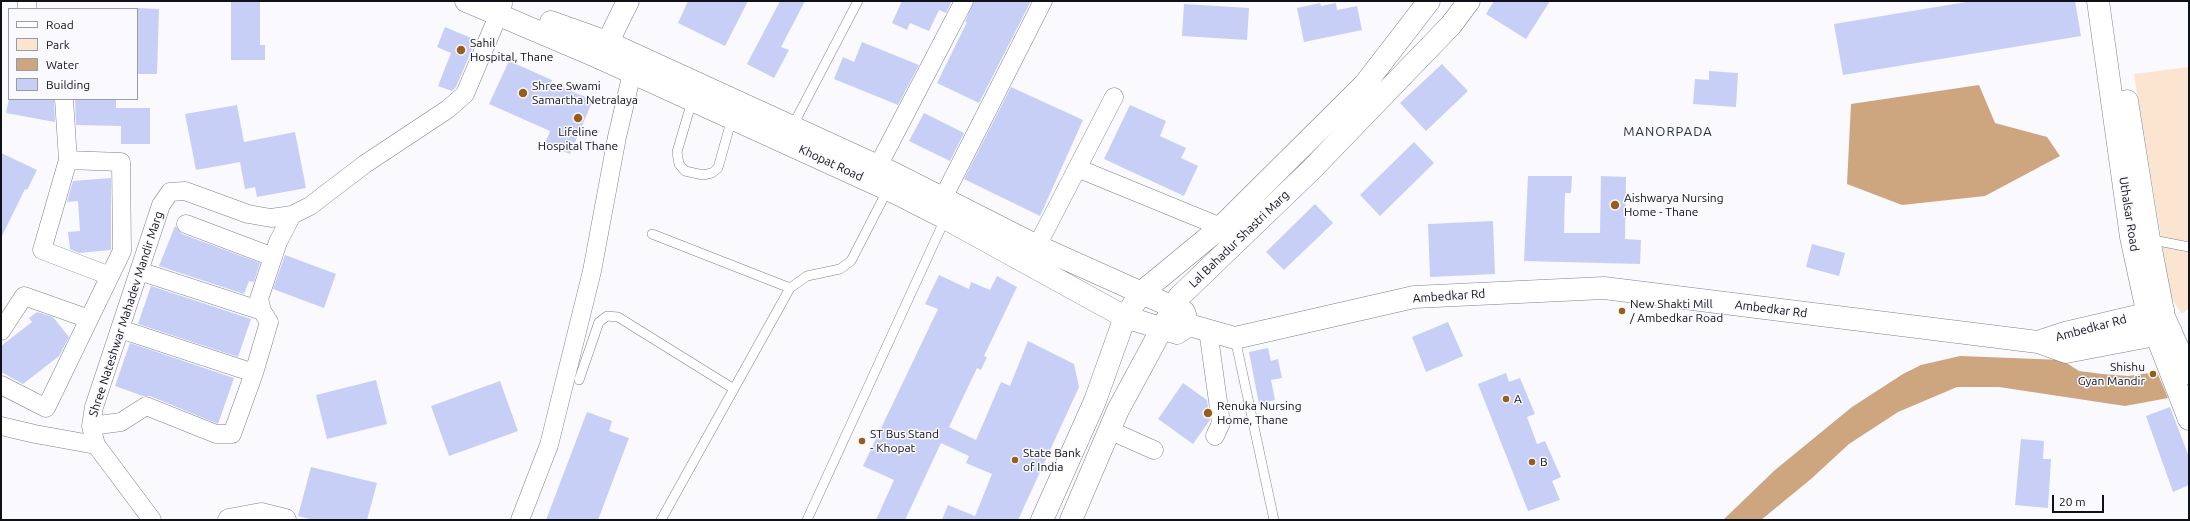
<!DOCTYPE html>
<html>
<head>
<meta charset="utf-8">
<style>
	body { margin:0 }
	#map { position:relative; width:2190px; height:521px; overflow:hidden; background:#f9f9fe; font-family:Ubuntu,sans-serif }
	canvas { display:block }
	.frame { position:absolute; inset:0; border:2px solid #0f1119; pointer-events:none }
	.legend { position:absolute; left:8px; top:8px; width:130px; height:92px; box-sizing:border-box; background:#f9f9fe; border:1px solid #9b9ca2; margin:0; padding:5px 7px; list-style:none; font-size:12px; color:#0f1119 }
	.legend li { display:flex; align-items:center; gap:8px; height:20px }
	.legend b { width:20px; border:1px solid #9b9ca2 }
	.scale { position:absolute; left:2052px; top:495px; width:52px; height:18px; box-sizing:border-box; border:2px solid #0f1119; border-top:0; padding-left:5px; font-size:12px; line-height:14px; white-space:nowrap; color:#0f1119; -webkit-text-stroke:3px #f9f9fe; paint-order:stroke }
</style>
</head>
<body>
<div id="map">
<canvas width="2190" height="521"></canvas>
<div class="frame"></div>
<ul class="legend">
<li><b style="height:5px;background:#fff"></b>Road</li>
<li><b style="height:11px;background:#fbe5d0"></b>Park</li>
<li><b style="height:11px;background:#cda57f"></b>Water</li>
<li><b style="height:11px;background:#c8cff6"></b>Building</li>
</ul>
<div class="scale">20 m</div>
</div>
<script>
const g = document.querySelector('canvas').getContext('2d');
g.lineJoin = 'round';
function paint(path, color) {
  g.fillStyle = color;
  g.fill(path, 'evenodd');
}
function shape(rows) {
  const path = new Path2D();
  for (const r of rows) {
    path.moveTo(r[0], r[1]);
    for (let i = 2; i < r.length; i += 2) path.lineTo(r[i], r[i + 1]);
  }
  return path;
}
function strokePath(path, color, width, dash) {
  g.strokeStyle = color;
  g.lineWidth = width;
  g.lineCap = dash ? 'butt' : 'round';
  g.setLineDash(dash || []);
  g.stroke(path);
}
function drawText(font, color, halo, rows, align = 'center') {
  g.font = font + ' Ubuntu,sans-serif';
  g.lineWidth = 3;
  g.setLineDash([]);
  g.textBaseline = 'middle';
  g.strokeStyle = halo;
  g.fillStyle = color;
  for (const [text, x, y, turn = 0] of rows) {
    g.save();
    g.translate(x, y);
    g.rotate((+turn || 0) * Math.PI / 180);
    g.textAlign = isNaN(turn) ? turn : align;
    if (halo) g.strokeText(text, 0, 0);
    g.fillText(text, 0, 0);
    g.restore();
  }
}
paint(shape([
	[2189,67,2189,308,2182,314,2171,297,2134,74]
]), '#fbe5d0');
paint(shape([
	[1979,85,1995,123,2047,137,2060,156,1985,196,1902,205,1847,184,1851,104],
	[1960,356,2062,360,2079,371,2102,374,2128,376,2157,372,2168,398,2125,406,1999,387,1957,387,1898,412,1849,444,1811,479,1761,520,1723,520,1775,470,1852,407,1903,374,1921,365]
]), '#cda57f');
paint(shape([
	[231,1,260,1,260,45,265,45,265,60,231,60],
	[688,1,748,1,725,46,678,23],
	[780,1,805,1,781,47,789,50,774,78,747,64],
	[902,1,952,1,946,13,939,10,929,31,910,23,907,30,892,23],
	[974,1,1031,1,979,103,937,83,967,22,965,22],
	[1494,1,1550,1,1526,39,1486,14],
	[1972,1,2075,1,2081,36,1843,75,1834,24],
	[1320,3,1321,6,1336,3,1337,10,1357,6,1362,30,1304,42,1297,8],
	[1184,4,1249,8,1247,40,1182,36],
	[137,8,159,9,157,74,137,74],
	[445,27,476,40,456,87,452,91,438,86,451,53,437,47],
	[862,42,919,65,898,105,834,79,843,57,854,62],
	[509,61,552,80,551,83,593,100,570,154,545,144,550,131,489,104],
	[1442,64,1468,91,1426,131,1400,103],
	[1709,71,1738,73,1736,107,1693,104,1695,79,1709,80],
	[1011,87,1083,120,1040,216,964,179],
	[9,99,54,99,55,122,6,113],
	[75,99,116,99,116,108,150,108,150,144,121,144,121,126,76,125],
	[237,105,244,142,295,132,306,188,257,197,255,187,245,189,240,162,196,170,185,114],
	[1130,105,1166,121,1160,136,1186,148,1181,158,1198,166,1184,196,1104,159],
	[924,113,964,133,950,161,909,141],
	[1414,142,1434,163,1380,216,1360,195],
	[1,153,37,170,27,190,25,189,1,238],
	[1528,176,1572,176,1571,193,1565,193,1564,233,1600,233,1601,176,1626,177,1625,239,1641,240,1640,264,1524,261],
	[111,178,111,250,79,253,70,249,68,232,80,231,78,201,67,202,73,181],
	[1315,204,1333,223,1284,270,1266,252],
	[1493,221,1495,274,1430,277,1428,224],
	[175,226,182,234,260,263,254,282,249,281,244,294,159,266],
	[1812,244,1845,253,1839,276,1806,267],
	[285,255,336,274,324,308,273,289],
	[939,275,969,289,971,282,990,290,997,276,1017,287,984,356,987,357,981,370,977,368,949,427,976,440,1001,382,1010,386,1028,341,1074,364,1079,387,1018,520,942,520,948,505,975,516,992,474,966,463,969,456,941,443,905,520,876,520,894,480,863,466,938,309,925,304],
	[151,286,251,319,238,357,138,324],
	[37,312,53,317,69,337,59,356,23,384,1,372,1,346,32,322,29,318],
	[1448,322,1463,356,1426,372,1412,337],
	[130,343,234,378,218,424,150,396,143,396,115,386],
	[1268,348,1271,361,1278,359,1282,378,1271,380,1275,400,1259,404,1249,352],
	[1506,373,1509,382,1520,378,1535,414,1527,417,1537,444,1545,441,1561,477,1552,481,1560,500,1528,511,1478,384],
	[376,380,387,424,327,439,316,395],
	[500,381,518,431,449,456,431,406],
	[1183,383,1207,400,1210,420,1193,444,1158,419],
	[2170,407,2189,457,2189,485,2173,492,2146,416],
	[587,412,612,421,609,431,629,438,598,520,546,520],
	[2021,439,2044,441,2043,459,2051,459,2048,508,2015,505],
	[311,467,377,483,367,520,314,520,298,516]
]), '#c8cff6');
const service = shape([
	[692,101,677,152,679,164,685,171,703,175,712,173,718,168,732,118],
	[792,127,858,1],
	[652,234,790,288],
	[2148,239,2189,247],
	[1235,338,1274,520],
	[579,380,599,322,607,316,618,317,734,389],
	[661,520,790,288,807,276,840,269,851,261,888,189],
	[807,520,946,217]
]);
const minor = shape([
	[27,1,27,9],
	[68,160,42,250,110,276],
	[878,166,964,1],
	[1077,168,1221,227],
	[943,198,1043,1],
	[186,224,273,257],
	[1037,246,1114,97],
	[139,271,262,311],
	[120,329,254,373],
	[1208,330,1221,423,1215,436],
	[1,331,24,296,89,319],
	[1,385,46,408,122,251,121,162,68,160,64,99],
	[1,426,35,434,96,445],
	[91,426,121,422,146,406,216,434,232,434,254,373,269,322,262,311,259,299,278,242,292,215],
	[1109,430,1154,450],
	[152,520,96,445,91,426,94,407,161,205,170,192,185,191,248,214,271,218,292,215,310,206,365,164,448,109,465,94,503,4],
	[520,520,549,445,592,271,617,137,632,73]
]);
const tertiary = shape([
	[2098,1,2131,237,2147,311,2189,419],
	[600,58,628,1],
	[2127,101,2149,239,2164,317,2189,373],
	[229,520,261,514,285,520]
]);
const secondary = shape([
	[466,1,600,58,900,195,945,218,1125,317,1177,333,1189,325],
	[551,22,607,42,895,174,1037,246,1173,307,1184,312,1186,318],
	[1189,325,1235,338,1414,297,1604,288,2038,342,2065,333,2163,310],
	[2038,342,2066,352,2171,332]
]);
const primary = shape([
	[1042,520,1095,401,1125,317,1142,292,1221,227,1365,84,1429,1],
	[1071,520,1118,410,1179,297,1311,170,1451,25,1469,1]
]);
strokePath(service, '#7d8096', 10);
strokePath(minor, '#7d8096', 19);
strokePath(tertiary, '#7d8096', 23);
strokePath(secondary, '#7d8096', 23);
strokePath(primary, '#7d8096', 23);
strokePath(service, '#fff', 9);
strokePath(minor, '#fff', 18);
strokePath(tertiary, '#fff', 22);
strokePath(secondary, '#fff', 22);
strokePath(primary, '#fff', 22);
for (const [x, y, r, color] of [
	[461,50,5,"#965e19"],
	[523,93,5,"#965e19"],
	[578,118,5,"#965e19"],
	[1615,205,5,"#965e19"],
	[1622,311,4,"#965e19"],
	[2153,374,4,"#965e19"],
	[1506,399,4,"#965e19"],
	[1208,413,5,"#965e19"],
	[862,441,4,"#965e19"],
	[1015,460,4,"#965e19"],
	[1532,462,4,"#965e19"]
]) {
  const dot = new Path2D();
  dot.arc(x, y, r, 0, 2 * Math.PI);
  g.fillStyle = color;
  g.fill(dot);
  strokePath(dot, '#f9f9fe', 1.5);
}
drawText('12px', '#0f1119', '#f9f9fe', [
	["Sahil",470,43],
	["Hospital, Thane",470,57],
	["Shree Swami",532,86],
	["Samartha Netralaya",532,100],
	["Lifeline",578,132,"center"],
	["Hospital Thane",578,146,"center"],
	["Aishwarya Nursing",1624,198],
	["Home - Thane",1624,212],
	["New Shakti Mill",1630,304],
	["/ Ambedkar Road",1630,318],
	["Shishu",2145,367,"right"],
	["Gyan Mandir",2145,381,"right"],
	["A",1514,399],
	["Renuka Nursing",1217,406],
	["Home, Thane",1217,420],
	["ST Bus Stand",870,434],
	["- Khopat",870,448],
	["State Bank",1023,453],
	["of India",1023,467],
	["B",1540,462]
], 'left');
drawText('12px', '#0f1119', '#f9f9fe', [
	["Khopat Road",831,163,25],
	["Uthalsar Road",2129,214,81],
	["Lal Bahadur Shastri Marg",1239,239,-44],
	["Ambedkar Rd",1449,296,-4],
	["Ambedkar Rd",1771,309,7],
	["Shree Nateshwar Mahadev Mandir Marg",126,314,-72],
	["Ambedkar Rd",2091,328,-15]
]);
g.letterSpacing = '1px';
drawText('13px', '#2d3042', '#f9f9fe', [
	["MANORPADA",1668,132]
]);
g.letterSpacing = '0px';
</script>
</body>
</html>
